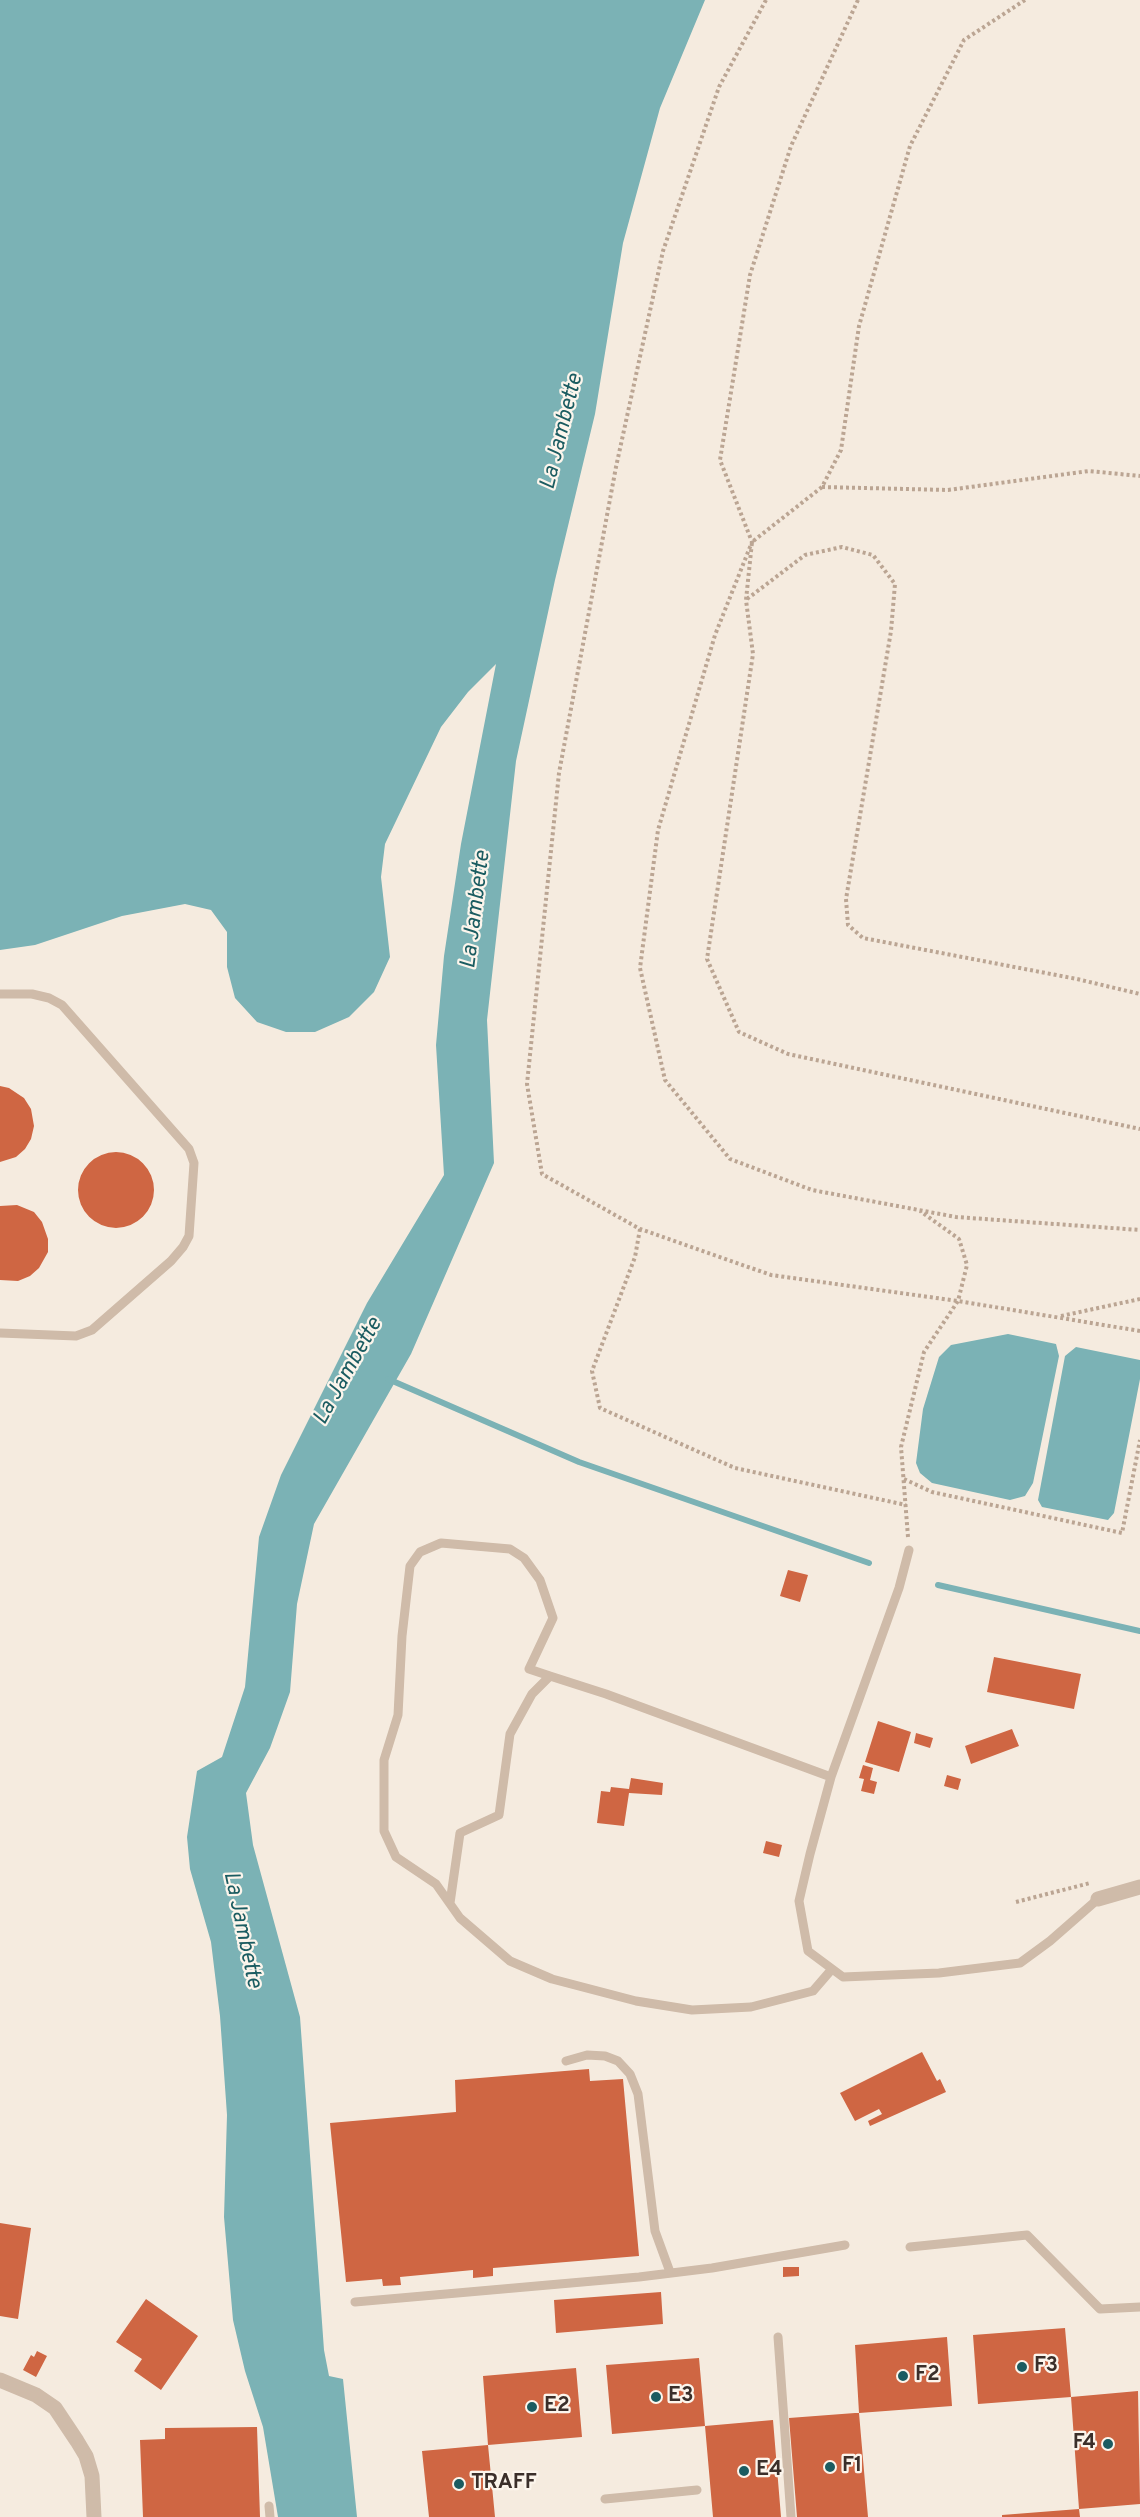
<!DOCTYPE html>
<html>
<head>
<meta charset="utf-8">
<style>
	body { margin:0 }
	canvas { display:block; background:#f5ebdf }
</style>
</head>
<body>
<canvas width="1140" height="2517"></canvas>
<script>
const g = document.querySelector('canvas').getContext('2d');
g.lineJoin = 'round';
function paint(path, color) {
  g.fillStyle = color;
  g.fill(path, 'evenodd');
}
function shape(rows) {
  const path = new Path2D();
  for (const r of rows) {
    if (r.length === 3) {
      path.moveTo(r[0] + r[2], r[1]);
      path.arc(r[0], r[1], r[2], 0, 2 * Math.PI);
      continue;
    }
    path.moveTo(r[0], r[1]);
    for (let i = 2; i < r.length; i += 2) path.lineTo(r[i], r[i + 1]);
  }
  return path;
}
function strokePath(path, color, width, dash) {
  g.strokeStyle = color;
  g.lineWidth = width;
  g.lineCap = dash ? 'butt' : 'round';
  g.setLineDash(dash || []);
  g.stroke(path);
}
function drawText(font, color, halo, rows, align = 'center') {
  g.font = font + ' Overpass,sans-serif';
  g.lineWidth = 4.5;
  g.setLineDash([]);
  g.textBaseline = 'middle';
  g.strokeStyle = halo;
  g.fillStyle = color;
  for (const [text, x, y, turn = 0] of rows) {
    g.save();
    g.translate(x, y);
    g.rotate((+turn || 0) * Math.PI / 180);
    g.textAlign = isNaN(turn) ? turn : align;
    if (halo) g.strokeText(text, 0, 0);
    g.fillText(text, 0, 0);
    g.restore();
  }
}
paint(shape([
	[0,0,705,0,660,108,623,243,595,414,555,580,516,761,487,1020,494,1163,411,1354,314,1524,297,1604,290,1692,270,1748,246,1793,253,1845,300,2017,324,2350,329,2376,343,2379,357,2517,278,2517,263,2427,245,2371,233,2320,224,2217,227,2115,220,2016,211,1942,190,1869,187,1837,197,1771,222,1757,245,1687,259,1537,281,1475,367,1303,444,1175,436,1045,444,956,461,844,496,664,468,692,441,727,385,844,381,877,390,957,374,992,349,1017,315,1032,286,1032,257,1022,235,998,227,967,227,932,211,910,185,904,122,916,35,945,0,950],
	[1008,1334,1056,1344,1059,1356,1033,1483,1025,1496,1010,1500,932,1483,920,1473,916,1463,923,1409,939,1357,951,1345],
	[1076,1347,1140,1360,1140,1379,1114,1513,1108,1520,1042,1507,1038,1500,1065,1356]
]), '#7bb2b5');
strokePath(shape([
	[388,1379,579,1462,869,1563],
	[938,1585,1140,1631]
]), '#7bb2b5', 6);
paint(shape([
	[0,1086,9,1088,24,1098,31,1109,34,1126,31,1139,25,1149,16,1157,0,1162],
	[116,1190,38],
	[17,1205,34,1212,42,1222,48,1239,48,1252,39,1268,30,1276,18,1281,0,1280,0,1206],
	[788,1570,808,1575,800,1602,780,1596],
	[994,1657,1081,1674,1074,1709,987,1692],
	[878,1721,911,1732,899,1772,865,1762],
	[1012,1729,1019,1746,971,1764,965,1746],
	[916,1733,933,1738,930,1748,914,1743],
	[863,1765,873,1768,870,1780,877,1782,874,1794,861,1791,864,1779,859,1778],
	[947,1775,961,1779,958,1790,944,1786],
	[631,1778,663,1783,662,1795,629,1793,624,1826,597,1823,601,1791,610,1792,611,1787,629,1789],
	[766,1841,782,1845,779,1857,763,1853],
	[922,2052,937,2081,940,2079,946,2092,870,2126,868,2121,882,2114,879,2109,855,2121,840,2093],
	[589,2069,590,2081,623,2079,639,2256,493,2268,493,2276,473,2278,473,2270,400,2277,401,2285,383,2286,382,2279,346,2282,330,2123,456,2112,455,2080],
	[0,2223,31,2228,18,2319,0,2316],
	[783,2267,799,2267,799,2276,783,2277],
	[661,2292,663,2324,556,2333,554,2300],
	[146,2299,198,2336,161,2390,134,2371,142,2359,116,2342],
	[1065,2328,1071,2397,1138,2391,1140,2504,1079,2509,1071,2397,978,2404,973,2335],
	[947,2337,952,2406,859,2413,855,2345],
	[37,2351,47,2356,36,2377,23,2370,31,2355,34,2357],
	[699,2358,705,2426,612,2434,606,2365],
	[576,2368,582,2437,488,2445,483,2376],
	[855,2413,859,2413,868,2517,797,2517,789,2418],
	[773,2420,781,2517,713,2517,705,2426],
	[257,2427,260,2517,143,2517,140,2440,165,2439,165,2428],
	[488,2445,495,2517,429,2517,422,2451],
	[1079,2509,1080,2517,1002,2517,1002,2515]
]), '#cf6643');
strokePath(shape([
	[766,0,719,87,663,251,616,467,559,773,527,1084,542,1174,640,1229,771,1275,958,1301,1140,1331],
	[858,0,791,146,750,275,720,460,752,542,715,635,658,830,640,968,665,1080,730,1159,812,1190,956,1217,1140,1230],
	[1025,0,964,40,910,146,859,326,841,450,822,487,752,542,746,600,753,654,707,959,739,1032,788,1054,1140,1129],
	[822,487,948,490,1089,471,1140,476],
	[747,599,805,555,842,547,873,555,895,584,891,631,846,899,848,925,863,938,1077,979,1140,994],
	[640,1229,635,1257,592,1371,600,1408,735,1468,906,1505],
	[1061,1316,1140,1299],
	[904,1479,932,1492,1122,1533,1140,1440],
	[908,1537,901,1447,924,1352,958,1301,967,1265,959,1239,920,1211],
	[1016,1902,1090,1883]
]), '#bba593', 4, [3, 3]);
strokePath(shape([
	[0,994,32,994,49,998,62,1005,189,1149,194,1163,189,1236,183,1247,171,1261,92,1330,76,1336,0,1333],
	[909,1550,899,1588,831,1777,810,1854,799,1901,808,1951,843,1977,939,1973,1020,1963,1050,1941,1098,1899],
	[550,1676,529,1669,553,1618,540,1580,524,1558,510,1549,441,1543,420,1552,410,1566,402,1636,398,1715,384,1760,384,1831,396,1857,436,1884,460,1918,510,1961,552,1979,636,2001,692,2010,751,2007,813,1991,832,1969],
	[450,1903,460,1833,499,1815,510,1734,532,1694,550,1676,606,1694,831,1777],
	[566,2061,587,2055,605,2056,618,2061,630,2074,638,2094,655,2231,670,2272],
	[910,2247,1027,2235,1100,2309,1140,2307],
	[355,2302,639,2277,712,2268,845,2245],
	[778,2337,791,2517],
	[605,2499,697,2490],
	[269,2506,270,2517]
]), '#cfbba9', 9);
strokePath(shape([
	[1098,1899,1140,1887],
	[0,2380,36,2395,55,2408,77,2441,86,2456,92,2476,94,2517]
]), '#cfbba9', 15);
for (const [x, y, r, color] of [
	[1022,2367,6,"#1b5c61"],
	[903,2376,6,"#1b5c61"],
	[656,2397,6,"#1b5c61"],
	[532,2407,6,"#1b5c61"],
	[1108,2444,6,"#1b5c61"],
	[830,2467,6,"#1b5c61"],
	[744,2471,6,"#1b5c61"],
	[459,2484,6,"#1b5c61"]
]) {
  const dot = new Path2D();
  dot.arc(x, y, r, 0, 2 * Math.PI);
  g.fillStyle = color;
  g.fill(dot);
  strokePath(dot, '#fcf5ec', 2);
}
drawText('bold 21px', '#3b2f2a', '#fcf5ec', [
	["F3",1034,2367],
	["F2",915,2376],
	["E3",668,2397],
	["E2",544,2407],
	["F4",1096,2444,"right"],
	["F1",842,2467],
	["E4",756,2471],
	["TRAFF",471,2484]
], 'left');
drawText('italic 22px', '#1b5c61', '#fcf5ec', [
	["La Jambette",563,432,-76],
	["La Jambette",477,910,-83],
	["La Jambette",349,1372,-61],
	["La Jambette",241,1930,78]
]);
</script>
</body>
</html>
